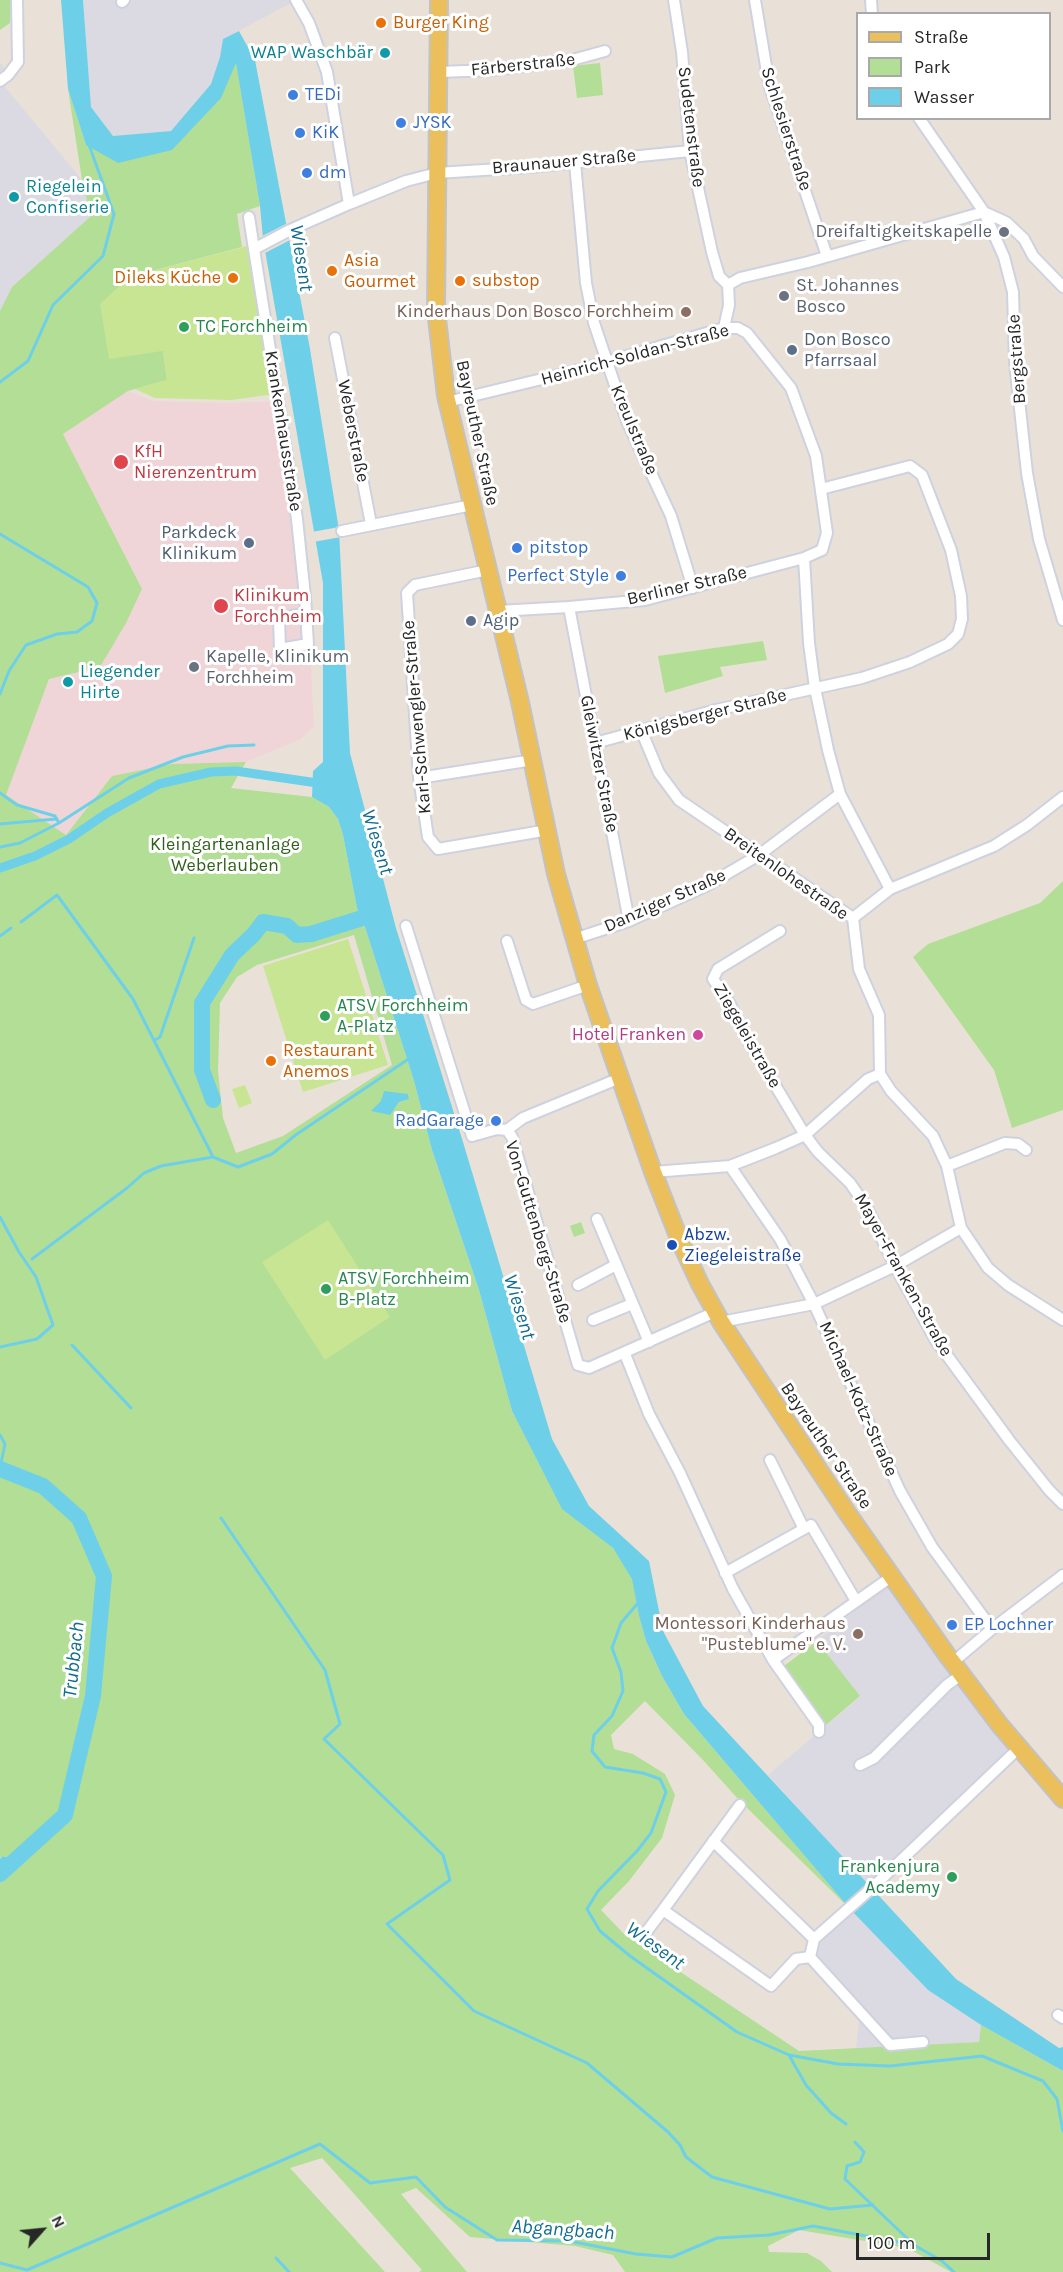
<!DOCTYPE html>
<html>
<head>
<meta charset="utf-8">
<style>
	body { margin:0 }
	#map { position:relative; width:1063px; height:2272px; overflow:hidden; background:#e9e1d8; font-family:Karla,sans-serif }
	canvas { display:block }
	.legend { position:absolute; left:856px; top:12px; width:195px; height:108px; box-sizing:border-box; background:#fff; border:2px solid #a9a9a9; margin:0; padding:8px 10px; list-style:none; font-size:18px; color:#272727 }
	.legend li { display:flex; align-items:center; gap:12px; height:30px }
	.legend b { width:30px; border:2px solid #a9a9a9 }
	.north { position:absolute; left:12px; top:2200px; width:60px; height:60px; -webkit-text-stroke:4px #fff; paint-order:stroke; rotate:63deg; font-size:16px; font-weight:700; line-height:24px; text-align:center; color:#272727 }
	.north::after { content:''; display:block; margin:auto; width:21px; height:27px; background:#272727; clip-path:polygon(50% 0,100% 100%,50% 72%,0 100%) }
	.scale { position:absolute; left:856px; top:2233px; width:134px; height:27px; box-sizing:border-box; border:3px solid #272727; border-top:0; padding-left:8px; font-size:18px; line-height:21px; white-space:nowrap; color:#272727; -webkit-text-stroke:4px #fff; paint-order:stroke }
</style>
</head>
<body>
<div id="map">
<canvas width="1063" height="2272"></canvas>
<ul class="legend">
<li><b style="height:8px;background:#eabf5c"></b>Straße</li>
<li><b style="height:16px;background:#b3de96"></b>Park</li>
<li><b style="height:16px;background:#6ed0e8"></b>Wasser</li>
</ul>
<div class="north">N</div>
<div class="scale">100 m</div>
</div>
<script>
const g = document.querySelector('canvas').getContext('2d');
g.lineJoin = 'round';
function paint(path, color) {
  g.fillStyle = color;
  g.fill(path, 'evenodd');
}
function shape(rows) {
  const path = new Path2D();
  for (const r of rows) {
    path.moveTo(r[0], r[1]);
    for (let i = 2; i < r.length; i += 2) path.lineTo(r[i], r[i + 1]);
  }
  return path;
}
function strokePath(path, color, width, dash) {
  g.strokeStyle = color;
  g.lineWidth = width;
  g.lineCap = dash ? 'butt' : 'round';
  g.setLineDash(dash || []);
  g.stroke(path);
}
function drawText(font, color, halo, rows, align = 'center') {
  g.font = font + ' Karla,sans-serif';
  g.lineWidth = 6;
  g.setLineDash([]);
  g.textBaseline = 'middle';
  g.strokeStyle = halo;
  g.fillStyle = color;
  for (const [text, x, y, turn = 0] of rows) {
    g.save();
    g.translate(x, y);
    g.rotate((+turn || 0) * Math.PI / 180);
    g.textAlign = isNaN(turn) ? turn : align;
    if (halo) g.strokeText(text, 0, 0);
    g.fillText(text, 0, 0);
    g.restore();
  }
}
paint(shape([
	[83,0,295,0,295,1,223,39,220,57,211,84,171,131,113,136,91,107],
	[0,62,8,75,5,87,82,180,91,216,12,287,0,311],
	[893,1580,1017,1747,870,1887,768,1775,860,1697,817,1641],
	[849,1908,928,1990,981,2025,979,2042,856,2049,860,2011,811,1961,817,1939]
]), '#dbd9e1');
paint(shape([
	[128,391,153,401,231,403,275,401,307,587,314,726,301,739,246,762,215,764,112,776,66,835,5,795,49,679,100,667,142,589,63,434]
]), '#f0d5d8');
paint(shape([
	[0,0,11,0,10,23,0,30],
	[236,61,260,206,237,214,242,247,129,277,163,350,167,380,128,391,63,434,142,589,126,623,100,667,49,679,6,795,66,835,112,776,172,764,246,762,231,788,312,797,329,807,338,819,343,835,357,908,364,924,414,1081,432,1150,479,1290,512,1411,562,1508,613,1548,633,1579,639,1616,646,1641,662,1676,684,1714,849,1908,739,1800,703,1760,645,1701,611,1735,614,1749,633,1754,665,1774,675,1795,662,1838,629,1881,601,1910,625,1935,799,2051,979,2042,981,2025,1063,2071,1063,2272,951,2272,907,2248,799,2230,768,2246,769,2252,807,2253,821,2261,832,2272,625,2272,613,2255,575,2246,470,2237,416,2188,401,2194,467,2272,419,2272,422,2270,322,2158,290,2168,385,2272,0,2272,0,1883,23,1863,3,1856,0,1859,0,311,12,287,91,216,82,180,68,89,86,145,172,150],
	[354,935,392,1065,283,1136,236,1153,223,1118,218,1071,220,1003,237,977,257,965],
	[600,63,603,95,577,98,573,66],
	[763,641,767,660,720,667,723,676,665,693,658,656],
	[1063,881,1063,1110,1012,1128,994,1070,913,957,928,944,1040,903],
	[581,1222,585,1233,574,1237,570,1226],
	[817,1641,860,1696,825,1726,784,1666]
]), '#b3de96');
paint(shape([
	[251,245,275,394,231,400,155,398,135,389,167,380,163,351,109,359,100,304,129,277],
	[348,939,388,1065,303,1092,263,966],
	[245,1085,252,1103,239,1108,232,1089],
	[328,1220,390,1317,325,1360,262,1262]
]), '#c7e592');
paint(shape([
	[61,0,83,0,91,107,113,136,171,131,211,84,220,57,223,39,239,31,255,60,310,349,339,530,350,753,396,928,463,1142,552,1439,589,1506,649,1561,663,1631,703,1706,956,1979,1059,2048,1063,2047,1063,2071,981,2025,928,1990,849,1908,684,1714,662,1676,646,1641,639,1616,632,1579,613,1548,562,1509,512,1411,479,1290,432,1150,414,1081,364,924,357,908,343,835,338,819,329,807,312,797,313,771,323,762,323,583,263,239,260,206,236,63,221,98,172,150,118,163,86,145,68,89],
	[384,1091,408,1094,409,1099,399,1102,390,1115,371,1111,381,1101],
	[3,1856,23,1863,0,1883,0,1859]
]), '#6ed0e8');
paint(shape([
	[288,223,290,240,263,254,260,237],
	[339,527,341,537,313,542,312,532]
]), '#e9e1d8');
strokePath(shape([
	[0,382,28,361,53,305,103,256,114,214,89,145],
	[0,534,88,587,97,603,92,621,77,632,57,634,26,645,9,671,0,694],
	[0,793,17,805,55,816,59,823],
	[0,824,56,819],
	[0,847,20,843,59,823,129,778,183,757,228,746,254,745],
	[21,922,57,895,133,999,213,1157],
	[0,936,11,928],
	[155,1040,160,1037,194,938],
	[0,1217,19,1252,36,1277,53,1325,37,1339,0,1347],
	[32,1259,127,1188,144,1173,161,1166,213,1157,238,1167,272,1154,297,1134,410,1058],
	[72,1345,131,1408],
	[0,1435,5,1444,0,1468],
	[221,1518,325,1670,340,1724,324,1739,443,1855,450,1880,387,1924,474,2011,587,2063,668,2132,680,2145,686,2157,712,2177,830,2209,873,2205],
	[638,1603,621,1623,612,1648,621,1672,623,1691,612,1716,594,1735,592,1751,605,1767,643,1773,660,1779,666,1792,651,1833,637,1851,598,1891,587,1909,600,1931,630,1956,737,2032,789,2055,838,2064,890,2066,982,2056,1043,2081,1057,2099,1063,2131],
	[790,2057,806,2085,831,2113,846,2124],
	[855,2142,864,2152,860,2162,847,2166,845,2179,913,2244],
	[276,2258,289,2272],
	[0,2263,27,2270,320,2144,370,2183,416,2177,445,2207,497,2240,569,2241,636,2254,672,2257,717,2238,769,2235,813,2226,914,2245,942,2261,954,2272]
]), '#6ed0e8', 3);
strokePath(shape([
	[0,868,35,856,69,839,107,813,159,784,211,772,236,771,324,784]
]), '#6ed0e8', 9);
strokePath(shape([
	[213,1100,202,1070,202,1003,232,955,254,934,263,922,287,926,297,935,311,934,375,914],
	[0,1469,43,1486,79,1518,104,1576,93,1696,65,1815,0,1874]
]), '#6ed0e8', 16);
const minor = shape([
	[296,0,309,23,327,72,349,204],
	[674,0,682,52,690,151,712,252,719,276,728,285],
	[755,0,769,84,827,256],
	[871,0,872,14],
	[122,2,124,0],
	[439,72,493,70,572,60,605,51],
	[0,81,8,75,18,62,17,0],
	[919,118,984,212,1004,257,1013,292,1015,363,1027,473,1039,539,1063,620],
	[575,163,586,283,594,323,627,421,671,516,693,588],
	[984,212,1006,222,1024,239,1033,256,1063,287],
	[249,217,254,249],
	[728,285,740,278,808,262,984,212],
	[724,328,729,305,728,285],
	[335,338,371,524],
	[447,402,575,371,724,328,738,328,747,333,791,388,816,456,827,533,822,550,804,558,645,600,569,607,498,611],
	[342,531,472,505],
	[804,558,809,643,815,688,828,750,840,794,890,889],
	[488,570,415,585,407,593,419,778,428,837,438,849,548,830],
	[569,607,629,921],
	[306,614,279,618,280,649,308,644,305,596,297,519,254,249,290,230,349,204,406,181,437,173,530,167,690,151],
	[641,730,659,773,679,800,853,918,859,969,879,1015,880,1074,891,1091,933,1136,947,1166,961,1228,988,1268,1008,1285,1063,1320],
	[595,743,716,710,862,678,910,662,948,644,958,634,962,619,961,596,951,550,922,475,910,466,821,489],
	[419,778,533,760],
	[853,918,890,889,994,846,1027,825,1063,797],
	[406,926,472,1136,497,1129,507,1130,512,1137,578,1365,589,1368,715,1312],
	[780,931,718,969,713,979,730,1004,742,1030,805,1135,818,1152,850,1183,866,1206,895,1266,935,1339,1009,1440,1049,1490,1063,1504],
	[574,939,629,921,706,886,759,855,840,794],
	[507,941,526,1000,533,1004,588,985],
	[507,1130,523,1118,620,1078],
	[730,1166,780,1239,814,1304,900,1491,932,1547,992,1629],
	[947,1166,1005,1143,1018,1144,1026,1150],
	[653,1172,730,1166,776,1148,805,1135,868,1079,880,1074],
	[597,1219,649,1342],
	[578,1285,616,1265],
	[593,1320,632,1304],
	[721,1322,814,1304,895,1266,961,1228],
	[625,1354,649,1414,680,1473,733,1589,773,1660,819,1725,819,1732],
	[770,1460,804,1529],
	[725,1573,811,1525,856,1601],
	[773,1660,891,1577],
	[952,1663,992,1629,1063,1575],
	[860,1765,874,1758,947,1685,961,1675],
	[740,1805,663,1910,771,1986,796,1959,810,1957,814,1939,874,1886,1020,1747],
	[713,1841,814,1939],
	[647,1931,663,1910],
	[810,1957,890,2045,923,2042],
	[1058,2015,1063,2018]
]);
const primary = shape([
	[439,0,436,310,446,396,520,702,556,874,588,985,623,1086,653,1172,680,1241,700,1284,721,1322,846,1511,947,1655,999,1724,1063,1799]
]);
strokePath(minor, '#ced2df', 14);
strokePath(primary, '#c3c3c3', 20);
strokePath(minor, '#fff', 10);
strokePath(primary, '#eabf5c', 16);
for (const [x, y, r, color] of [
	[381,23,6,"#e8710a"],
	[385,53,6,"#0f9aa8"],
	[293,95,6,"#3f7fe0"],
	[401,123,6,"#3f7fe0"],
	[300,133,6,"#3f7fe0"],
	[307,173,6,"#3f7fe0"],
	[14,197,6,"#0f9aa8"],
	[1004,232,6,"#6b7280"],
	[332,271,6,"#e8710a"],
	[233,278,6,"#e8710a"],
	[460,281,6,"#e8710a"],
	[784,296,6,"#6b7280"],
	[686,312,6,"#8d6e63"],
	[184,327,6,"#2e9e5b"],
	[792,350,6,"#5c6f8a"],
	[121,462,8,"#e0444e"],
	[249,543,6,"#5c6f8a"],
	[517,548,6,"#3f7fe0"],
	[621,576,6,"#3f7fe0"],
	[221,606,8,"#e0444e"],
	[471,621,6,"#5c6f8a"],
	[194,667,6,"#6b7280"],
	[68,682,6,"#0f9aa8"],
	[325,1016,6,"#2e9e5b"],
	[698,1035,6,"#d1479c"],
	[271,1061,6,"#e8710a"],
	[496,1121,6,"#3f7fe0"],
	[672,1245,6,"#1a4fb4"],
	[326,1289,6,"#2e9e5b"],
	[952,1625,6,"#3f7fe0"],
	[858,1634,6,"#8d6e63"],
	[952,1877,6,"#2e9e5b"]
]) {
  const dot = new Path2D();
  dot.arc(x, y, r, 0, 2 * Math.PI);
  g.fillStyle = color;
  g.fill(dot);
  strokePath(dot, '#fff', 2);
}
drawText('18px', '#c56008', '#fff', [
	["Burger King",393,23],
	["Asia",344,261],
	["Gourmet",344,282],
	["Dileks Küche",221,278,"right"],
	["substop",472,281],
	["Restaurant",283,1051],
	["Anemos",283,1072]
], 'left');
drawText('18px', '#0d838f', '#fff', [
	["WAP Waschbär",373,53,"right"],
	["Riegelein",26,187],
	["Confiserie",26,208],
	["Liegender",80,672],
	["Hirte",80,693]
], 'left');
drawText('18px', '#272727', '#fff', [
	["Färberstraße",523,65,-6],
	["Sudetenstraße",691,127,83],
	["Schlesierstraße",786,129,72],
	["Braunauer Straße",564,162,-5],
	["Heinrich-Soldan-Straße",635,355,-15],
	["Bergstraße",1017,359,-94],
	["Kreulstraße",634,430,67],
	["Krankenhausstraße",283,431,81],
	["Weberstraße",353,431,79],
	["Bayreuther Straße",477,433,78],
	["Berliner Straße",687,586,-13],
	["Königsberger Straße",705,715,-14],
	["Karl-Schwengler-Straße",417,717,-95],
	["Gleiwitzer Straße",599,764,79],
	["Breitenlohestraße",786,874,35],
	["Danziger Straße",665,901,-24],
	["Ziegeleistraße",747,1036,60],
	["Von-Guttenberg-Straße",538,1232,73],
	["Mayer-Franken-Straße",903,1275,61],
	["Michael-Kotz-Straße",858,1399,66],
	["Bayreuther Straße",826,1446,56]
]);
drawText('18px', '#366cbe', '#fff', [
	["TEDi",305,95],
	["JYSK",413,123],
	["KiK",312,133],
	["dm",319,173],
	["pitstop",529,548],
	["Perfect Style",609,576,"right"],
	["RadGarage",484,1121,"right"],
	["EP Lochner",964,1625]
], 'left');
drawText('18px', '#5b616d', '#fff', [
	["Dreifaltigkeitskapelle",992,232,"right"],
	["St. Johannes",796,286],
	["Bosco",796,307],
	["Kapelle, Klinikum",206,657],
	["Forchheim",206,678]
], 'left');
drawText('18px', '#785e54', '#fff', [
	["Kinderhaus Don Bosco Forchheim",674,312],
	["Montessori Kinderhaus",846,1624],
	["\"Pusteblume\" e. V.",846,1645]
], 'right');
drawText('18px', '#27864d', '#fff', [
	["TC Forchheim",196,327],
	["ATSV Forchheim",337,1006],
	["A-Platz",337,1027],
	["ATSV Forchheim",338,1279],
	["B-Platz",338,1300],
	["Frankenjura",940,1867,"right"],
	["Academy",940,1888,"right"]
], 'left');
drawText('18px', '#4e5e75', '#fff', [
	["Don Bosco",804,340],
	["Pfarrsaal",804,361],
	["Parkdeck",237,533,"right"],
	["Klinikum",237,554,"right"],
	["Agip",483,621]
], 'left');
drawText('18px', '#be3a42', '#fff', [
	["KfH",134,452],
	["Nierenzentrum",134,473],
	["Klinikum",234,596],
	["Forchheim",234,617]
], 'left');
drawText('18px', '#2e5f1b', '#fff', [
	["Kleingartenanlage",225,845],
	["Weberlauben",225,866]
]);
drawText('18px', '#b23c85', '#fff', [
	["Hotel Franken",686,1035]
], 'right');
drawText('18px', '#164399', '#fff', [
	["Abzw.",684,1235],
	["Ziegeleistraße",684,1256]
], 'left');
drawText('italic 20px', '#126c8f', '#fff', [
	["Wiesent",301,258,81],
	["Wiesent",377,842,73],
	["Wiesent",519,1307,73],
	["Trubbach",74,1660,-84],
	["Wiesent",655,1946,36],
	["Abgangbach",563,2230,4]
]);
</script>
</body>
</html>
